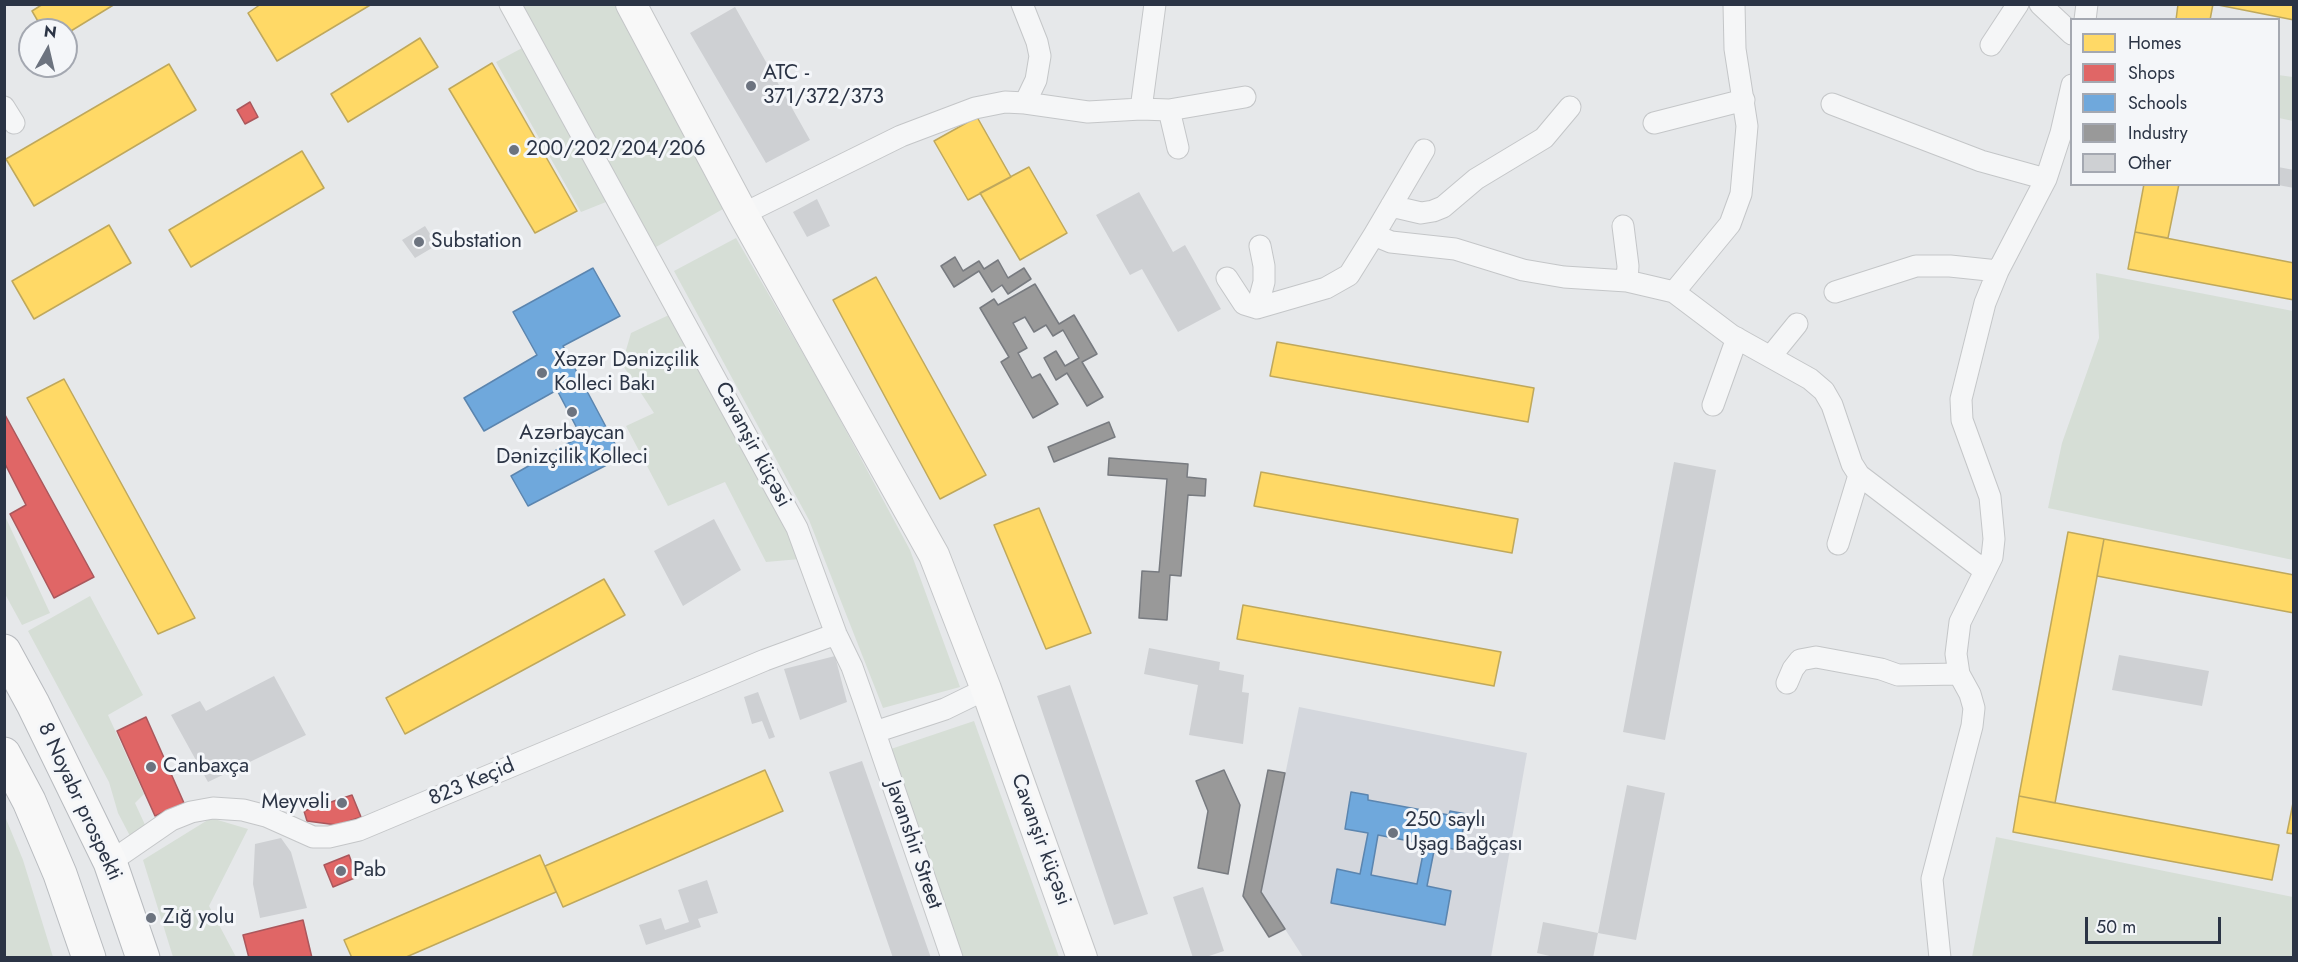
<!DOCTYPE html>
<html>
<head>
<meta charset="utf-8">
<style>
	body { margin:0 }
	#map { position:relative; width:2298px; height:962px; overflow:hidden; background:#e6e8ea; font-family:Jost,sans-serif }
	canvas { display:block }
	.frame { position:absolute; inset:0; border:6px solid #2b3445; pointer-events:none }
	.legend { position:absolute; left:2070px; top:18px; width:210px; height:168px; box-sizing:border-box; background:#f4f6f9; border:2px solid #a4a8b1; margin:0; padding:8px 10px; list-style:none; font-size:18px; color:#2b3445 }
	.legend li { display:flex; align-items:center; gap:12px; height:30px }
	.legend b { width:30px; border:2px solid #a4a8b1 }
	.north { position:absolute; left:18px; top:18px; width:60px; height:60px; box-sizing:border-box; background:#f4f6f9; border:2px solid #a4a8b1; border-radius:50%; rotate:8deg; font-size:16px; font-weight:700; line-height:24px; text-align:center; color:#2b3445 }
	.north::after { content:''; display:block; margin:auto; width:21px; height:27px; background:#6c737f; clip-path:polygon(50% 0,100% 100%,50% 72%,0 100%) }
	.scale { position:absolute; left:2085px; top:917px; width:136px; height:27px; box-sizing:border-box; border:3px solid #2b3445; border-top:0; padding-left:8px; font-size:18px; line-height:21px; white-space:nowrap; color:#2b3445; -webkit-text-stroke:4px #f4f6f9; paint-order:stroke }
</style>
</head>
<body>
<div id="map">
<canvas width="2298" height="962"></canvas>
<div class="frame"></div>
<ul class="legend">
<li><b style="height:16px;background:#ffd966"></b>Homes</li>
<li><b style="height:16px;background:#e06666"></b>Shops</li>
<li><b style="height:16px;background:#6fa8dc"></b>Schools</li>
<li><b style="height:16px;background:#999"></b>Industry</li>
<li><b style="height:16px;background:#ced0d3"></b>Other</li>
</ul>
<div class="north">N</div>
<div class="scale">50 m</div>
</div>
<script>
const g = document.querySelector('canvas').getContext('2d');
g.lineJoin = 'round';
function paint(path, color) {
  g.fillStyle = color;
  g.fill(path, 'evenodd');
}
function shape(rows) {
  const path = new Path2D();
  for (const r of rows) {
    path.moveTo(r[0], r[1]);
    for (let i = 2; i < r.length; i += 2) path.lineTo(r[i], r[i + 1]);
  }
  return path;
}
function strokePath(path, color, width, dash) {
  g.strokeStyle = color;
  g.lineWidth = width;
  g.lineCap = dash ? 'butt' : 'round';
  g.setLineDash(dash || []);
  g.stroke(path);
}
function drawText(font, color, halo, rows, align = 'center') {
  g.font = font + ' Jost,sans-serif';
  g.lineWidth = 6;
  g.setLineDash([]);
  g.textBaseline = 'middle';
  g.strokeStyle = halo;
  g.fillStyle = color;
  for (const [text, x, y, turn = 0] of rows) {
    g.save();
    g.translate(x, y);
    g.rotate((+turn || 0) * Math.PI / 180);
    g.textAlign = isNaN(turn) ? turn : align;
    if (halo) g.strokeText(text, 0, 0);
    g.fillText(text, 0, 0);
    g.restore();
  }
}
paint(shape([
	[1299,707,1527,753,1491,957,1303,957,1261,892]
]), '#d4d7dd');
paint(shape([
	[517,5,616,5,723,209,656,247],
	[524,47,611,200,581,212,496,62],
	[2278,75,2293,77,2293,121,2279,118],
	[736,238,823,388,910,550,960,687,883,708,809,520,674,271],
	[2096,273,2293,311,2293,560,2048,508,2062,443,2099,338],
	[671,314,761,480,800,559,766,562,725,482,668,506,626,426,654,413,622,364,631,333],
	[4,514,50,613,22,625,5,594],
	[90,596,143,695,108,715,144,794,135,803,146,827,130,836,118,813,109,782,28,631],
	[974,721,1059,957,958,957,885,751],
	[4,814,23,860,53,957,5,957],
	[211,818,248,829,209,906,236,957,173,957,143,860],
	[1996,837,2293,897,2293,957,1972,957]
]), '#d6ded6');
const homes = shape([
	[43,4,115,4,66,34,66,30,43,30,32,11,43,4],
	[261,4,372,4,277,61,248,13,261,4],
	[2178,4,2213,4,2210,20,2176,20,2178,4],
	[2213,4,2294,4,2294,20,2213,4],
	[420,38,438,67,348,122,331,94,420,38],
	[492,63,577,211,535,233,449,89,492,63],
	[169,64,196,110,34,206,6,159,169,64],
	[977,117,1011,177,968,200,934,141,977,117],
	[302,151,324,188,191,267,169,230,302,151],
	[1029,167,1067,233,1020,260,980,193,1029,167],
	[2144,184,2179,184,2168,238,2135,232,2144,184],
	[109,225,131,263,34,319,12,281,109,225],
	[2135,232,2294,263,2294,300,2128,269,2135,232],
	[876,277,986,475,940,499,833,300,876,277],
	[1277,342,1534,388,1528,422,1270,376,1277,342],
	[64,379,195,618,158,634,27,398,64,379],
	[1261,472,1518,519,1512,553,1254,506,1261,472],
	[1039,508,1091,633,1046,649,994,525,1039,508],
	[2068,532,2104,539,2055,803,2019,796,2068,532],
	[2104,539,2294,575,2294,613,2097,576,2104,539],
	[604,579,625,615,405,734,386,698,604,579],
	[1243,605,1501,652,1494,686,1237,639,1243,605],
	[765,770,783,811,563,907,545,866,765,770],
	[2019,796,2279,845,2272,880,2013,832,2019,796],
	[2294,798,2294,834,2287,833,2294,798],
	[540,855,556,892,404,958,352,958,344,940,540,855]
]);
paint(homes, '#ffd966');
strokePath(homes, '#bfa85c', 1.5);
const shops = shape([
	[250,102,258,117,245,124,237,110,250,102],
	[4,413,94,577,54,598,10,514,26,505,4,462,4,413],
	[146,717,184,803,155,816,117,731,146,717],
	[352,795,361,817,337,825,307,821,304,811,352,795],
	[349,855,357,877,333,887,324,865,349,855],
	[303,920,312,958,249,958,243,935,303,920]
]);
paint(shops, '#e06666');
strokePath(shops, '#aa575c', 1.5);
const schools = shape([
	[593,268,620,316,563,346,622,457,528,506,511,476,581,436,557,390,484,431,464,398,537,355,513,312,593,268],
	[1351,792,1368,795,1368,800,1449,815,1450,811,1466,814,1459,850,1435,846,1427,886,1451,891,1445,925,1331,903,1337,869,1360,874,1368,833,1345,829,1351,792],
	[1378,835,1425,844,1417,884,1371,875,1378,835]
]);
paint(schools, '#6fa8dc');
strokePath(schools, '#5b85af', 1.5);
const industry = shape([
	[955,257,963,271,979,261,984,269,998,260,1008,278,1024,268,1031,279,1008,294,1002,285,992,292,979,271,954,287,941,266,955,257],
	[1035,284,1059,324,1074,315,1097,354,1082,362,1103,397,1087,406,1067,373,1056,380,1044,358,1056,351,1065,366,1079,358,1063,330,1053,336,1046,325,1034,332,1025,317,1013,323,1027,348,1018,353,1032,378,1040,374,1058,404,1033,418,1001,362,1009,357,980,308,994,299,998,305,1035,284],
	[1109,422,1115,437,1054,462,1048,447,1109,422],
	[1109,458,1188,464,1187,477,1206,479,1205,496,1188,495,1181,576,1170,575,1167,620,1139,618,1142,571,1159,572,1167,479,1108,475,1109,458],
	[1224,770,1240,805,1228,874,1198,868,1208,811,1196,781,1224,770],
	[1268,770,1285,773,1261,892,1285,929,1269,937,1243,896,1268,770]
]);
paint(industry, '#999');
strokePath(industry, '#787b80', 1.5);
paint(shape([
	[735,7,810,140,766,163,690,33],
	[2278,167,2294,170,2294,188,2278,185],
	[1139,192,1173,252,1185,245,1221,309,1178,332,1142,269,1130,275,1096,215],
	[817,199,830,226,807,237,793,212],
	[425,226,437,245,415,258,402,240],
	[1674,462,1716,470,1665,740,1623,732],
	[714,519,741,570,683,606,654,551],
	[1149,648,1220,662,1219,670,1244,675,1242,692,1249,693,1243,744,1189,735,1198,685,1144,674],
	[2119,655,2209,671,2202,706,2112,690],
	[835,656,847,702,800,720,784,669],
	[274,676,306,735,208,782,171,715,200,701,206,711],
	[1070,685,1148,914,1114,925,1037,696],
	[758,692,775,737,769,739,762,721,752,724,744,697],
	[862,761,931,958,893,958,829,772],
	[1627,785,1665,793,1636,940,1598,933],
	[281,838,291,852,307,908,260,918,253,884,255,844],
	[707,880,718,913,698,919,701,927,646,945,639,925,661,918,665,930,689,922,678,890],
	[1203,887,1224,951,1203,958,1193,958,1173,897],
	[1543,922,1598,933,1593,958,1558,958,1537,953]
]), '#ced0d3');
const street = shape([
	[510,4,797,528,836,634,852,667,863,698,952,958],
	[1022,4,1037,42,1040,56,1036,80,1025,103],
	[2040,4,2072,34],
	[2085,20,2087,4],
	[1991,45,2018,4],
	[1832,104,1981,161,2046,179],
	[4,107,14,123],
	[1141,109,1155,4],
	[1169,110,1245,97],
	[1654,123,1744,100],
	[1391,206,1421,213,1433,211,1443,207,1476,179,1544,138,1570,107],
	[743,214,901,136,975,108,1005,102,1025,103,1088,112,1141,109,1169,110,1178,148],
	[1623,226,1628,266,1627,281],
	[1374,235,1424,150],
	[1227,278,1244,304,1257,308,1326,288,1349,275,1374,235,1391,242,1455,249,1523,270,1564,277,1627,281,1674,292,1731,335,1810,379,1824,391,1832,405,1852,464,1859,475,1985,571],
	[1674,292,1730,224,1741,194,1747,126,1735,49,1734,4],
	[1835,292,1916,266,1950,266,1998,271],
	[1257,308,1264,282,1264,266,1260,246],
	[1771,356,1797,324],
	[1713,405,1737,338],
	[1838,544,1859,475],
	[1787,683,1793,669,1800,660,1816,657,1881,669,1898,675,1959,674],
	[875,732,945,709,986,689],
	[110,862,171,820,191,812,213,808,243,810,266,816,313,837,329,837,359,830,765,660,836,634],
	[1940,958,1932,879,1972,726,1974,708,1970,694,1959,674,1956,654,1960,622,1992,557,1994,539,1990,497,1962,420,1961,399,1985,303,1998,271,2046,179,2061,133,2072,85]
]);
const secondary = shape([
	[631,4,743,214,934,555,986,689,1082,958]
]);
const highway = shape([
	[4,651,33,704,110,862,143,958],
	[4,754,29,801,60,874,89,958]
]);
strokePath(street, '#c4c6c8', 23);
strokePath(secondary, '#c4c6c8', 32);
strokePath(highway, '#b8bbbf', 35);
strokePath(street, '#f5f6f7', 21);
strokePath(secondary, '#f8f8f8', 30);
strokePath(highway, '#f8f8f8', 33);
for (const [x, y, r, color] of [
	[751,86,6,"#6c737f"],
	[514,150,6,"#6c737f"],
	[419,242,6,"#6c737f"],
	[542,373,6,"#6c737f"],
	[572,412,6,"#6c737f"],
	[151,767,6,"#6c737f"],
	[342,803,6,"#6c737f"],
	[1393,833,6,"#6c737f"],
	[341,871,6,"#6c737f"],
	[151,918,6,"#6c737f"]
]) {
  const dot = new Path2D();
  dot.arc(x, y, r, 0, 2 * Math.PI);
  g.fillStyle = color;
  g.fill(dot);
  strokePath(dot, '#f4f6f9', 2);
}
drawText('21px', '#2b3445', '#f4f6f9', [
	["ATC -",763,74],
	["371/372/373",763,98],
	["200/202/204/206",526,150],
	["Substation",431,242],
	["Xəzər Dənizçilik",554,361],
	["Kolleci Bakı",554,385],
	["Azərbaycan",572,434,"center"],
	["Dənizçilik Kolleci",572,458,"center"],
	["Canbaxça",163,767],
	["Meyvəli",330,803,"right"],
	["250 saylı",1405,821],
	["Uşag Bağçası",1405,845],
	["Pab",353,871],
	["Zığ yolu",163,918]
], 'left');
drawText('21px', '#2b3445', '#f4f6f9', [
	["Cavanşir küçəsi",752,445,62],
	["823 Keçid",472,783,-23],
	["8 Noyabr prospekti",79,802,65],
	["Cavanşir küçəsi",1040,840,70],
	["Javanshir Street",913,845,71]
]);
</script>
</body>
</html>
